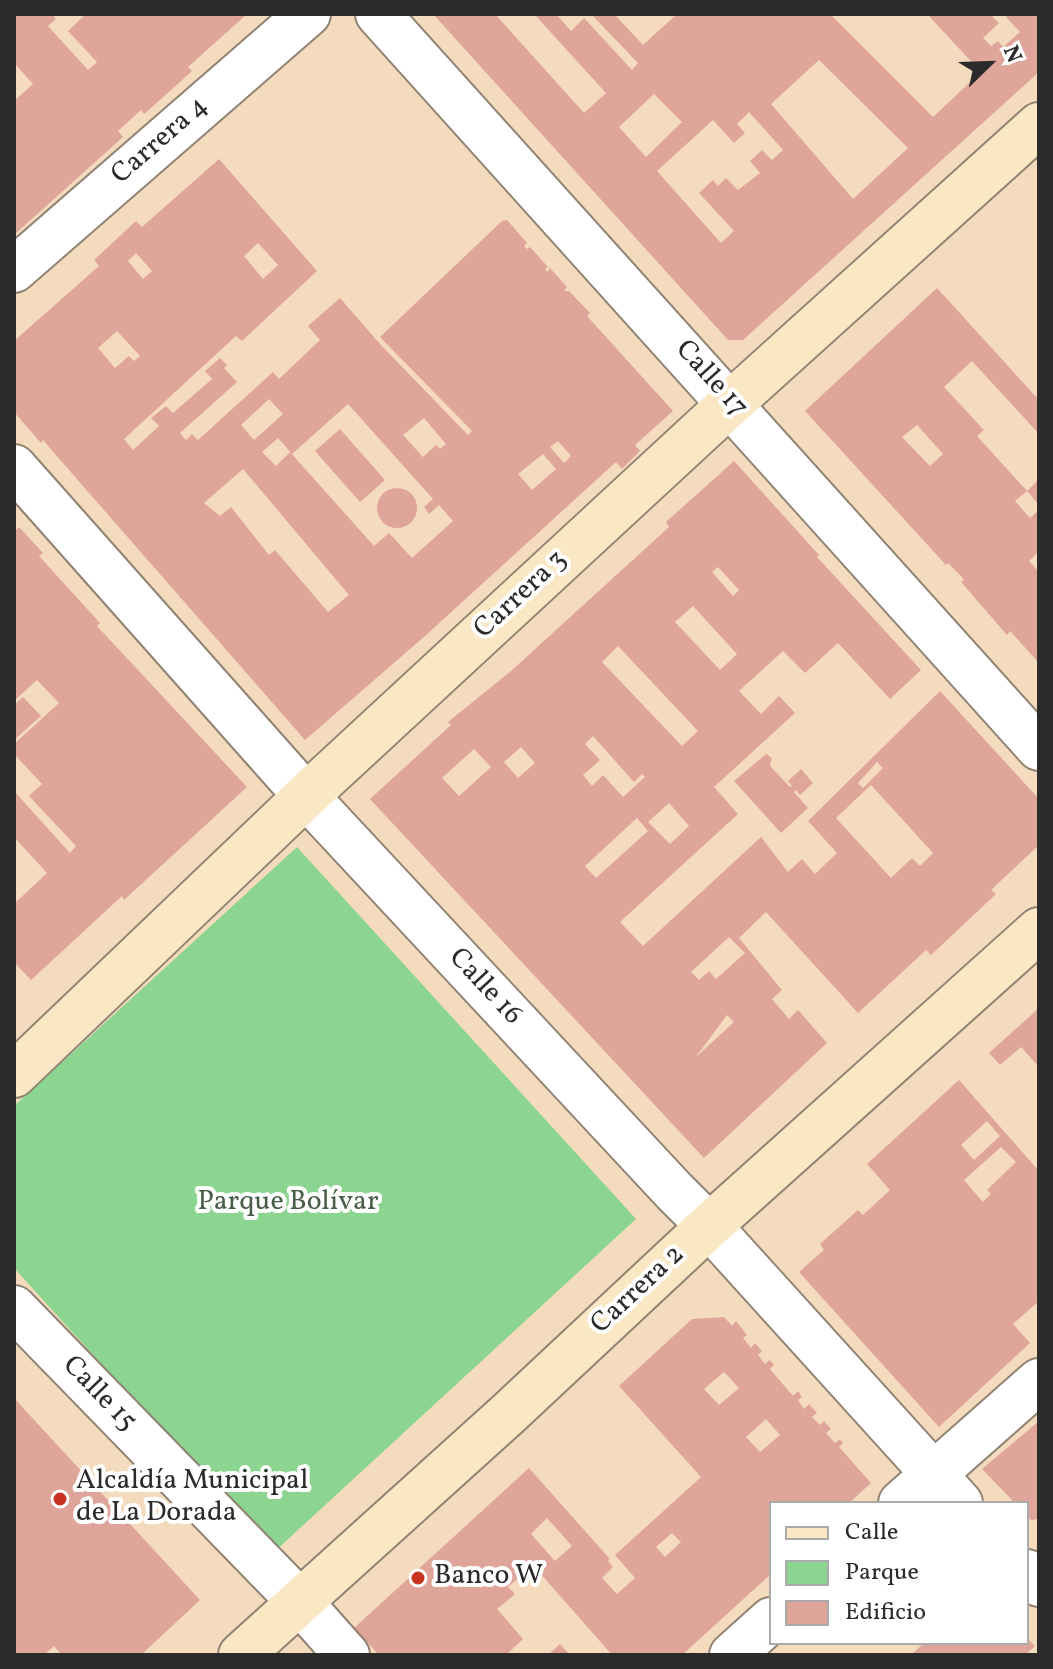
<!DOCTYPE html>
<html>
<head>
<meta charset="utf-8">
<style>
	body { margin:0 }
	#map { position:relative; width:1053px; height:1669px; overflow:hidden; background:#f4dbbd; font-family:Vollkorn,serif }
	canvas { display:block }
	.frame { position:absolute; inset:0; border:16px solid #2b2b2b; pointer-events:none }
	.legend { position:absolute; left:769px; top:1501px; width:260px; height:144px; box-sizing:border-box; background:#fff; border:2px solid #aaa; margin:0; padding:10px 14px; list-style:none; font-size:24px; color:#2b2b2b }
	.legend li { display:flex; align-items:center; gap:16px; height:40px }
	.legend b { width:40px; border:2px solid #aaa }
	.north { position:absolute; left:949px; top:24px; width:80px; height:80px; -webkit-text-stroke:6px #fff; paint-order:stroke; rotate:67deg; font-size:22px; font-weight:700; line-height:32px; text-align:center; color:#2b2b2b }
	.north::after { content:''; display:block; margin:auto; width:28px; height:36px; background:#2b2b2b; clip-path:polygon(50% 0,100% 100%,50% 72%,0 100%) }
</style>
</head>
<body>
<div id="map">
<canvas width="1053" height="1669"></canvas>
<div class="frame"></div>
<ul class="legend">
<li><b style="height:10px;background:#fae7c3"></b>Calle</li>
<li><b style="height:22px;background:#8cd590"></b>Parque</li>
<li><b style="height:22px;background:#dfa59a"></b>Edificio</li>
</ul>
<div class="north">N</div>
</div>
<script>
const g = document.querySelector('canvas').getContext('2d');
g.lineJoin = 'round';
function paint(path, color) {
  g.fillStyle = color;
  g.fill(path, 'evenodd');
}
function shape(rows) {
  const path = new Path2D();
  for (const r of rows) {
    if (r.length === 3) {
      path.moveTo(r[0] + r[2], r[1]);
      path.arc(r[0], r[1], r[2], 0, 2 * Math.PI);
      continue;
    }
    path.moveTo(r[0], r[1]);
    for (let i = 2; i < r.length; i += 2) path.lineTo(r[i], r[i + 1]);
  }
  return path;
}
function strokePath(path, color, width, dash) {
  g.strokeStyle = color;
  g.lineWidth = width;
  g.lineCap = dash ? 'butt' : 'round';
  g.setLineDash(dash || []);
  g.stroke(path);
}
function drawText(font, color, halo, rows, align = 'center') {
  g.font = font + ' Vollkorn,serif';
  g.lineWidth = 8;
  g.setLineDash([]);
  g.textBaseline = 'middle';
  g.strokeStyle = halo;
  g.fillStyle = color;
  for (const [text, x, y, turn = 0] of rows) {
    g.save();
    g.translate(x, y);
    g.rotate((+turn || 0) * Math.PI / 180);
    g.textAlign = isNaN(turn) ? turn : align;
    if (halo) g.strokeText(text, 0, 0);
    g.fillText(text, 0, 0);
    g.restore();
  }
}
paint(shape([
	[297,847,636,1219,273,1553,14,1268,14,1106]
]), '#8cd590');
paint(shape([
	[14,14,52,14,56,19,48,26,88,70,97,62,68,31,86,14,247,14,188,67,192,71,170,91,144,114,141,110,118,131,123,137,14,235,14,101,33,84,14,63],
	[433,14,495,14,584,113,606,93,534,14,556,14,571,31,584,18,632,70,638,63,591,14,614,14,643,45,677,14,830,14,933,117,981,72,927,14,990,14,999,23,983,38,991,46,998,41,1003,47,1020,32,1006,17,1009,14,1039,14,1039,72,743,340,728,340],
	[819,60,908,148,853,199,771,104],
	[654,94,682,122,646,157,619,127],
	[749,112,783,150,772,160,762,150,750,161,760,173,738,190,726,178,718,186,713,180,699,193,734,231,721,243,657,171,713,120,734,143,745,133,737,124],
	[219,159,317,271,242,341,236,336,124,439,133,450,159,426,151,418,166,406,173,413,212,379,205,371,220,358,227,365,224,368,237,382,180,433,186,440,192,434,198,440,273,372,279,379,320,340,308,326,340,298,380,344,468,435,472,431,380,337,502,221,507,220,527,243,524,246,527,249,530,247,548,267,545,269,547,272,550,268,567,287,564,291,569,291,590,313,587,316,673,411,635,445,640,451,622,469,616,462,425,636,305,740,55,454,43,440,41,443,14,412,14,341,99,266,94,260,136,221,142,227],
	[258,243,278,265,263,279,244,256],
	[136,253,152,271,143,279,128,261],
	[117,331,140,356,134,361,129,356,115,368,98,348],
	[269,399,283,414,254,440,241,425],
	[348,404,433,499,424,507,429,514,439,505,453,521,412,558,389,533,374,546,290,452,276,466,262,452,278,438,292,454],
	[424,418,446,444,440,449,436,445,423,457,403,435],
	[558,441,571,456,564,463,550,447],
	[543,454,556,469,532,490,518,474],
	[243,469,349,595,328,612,275,550,269,555,231,507,220,516,204,503],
	[937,288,1039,400,1039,434,972,361,944,387,984,430,977,436,1027,491,1015,501,1030,518,1039,510,1039,551,1029,561,1039,572,1039,663,1010,631,1007,635,961,582,964,580,962,577,948,563,946,565,805,411],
	[917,425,943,454,930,466,902,437],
	[340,429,385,480,360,502,315,451],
	[734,461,819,555,817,557,921,670,890,699,838,643,805,673,783,651,739,691,761,714,779,696,795,713,714,787,738,814,620,922,643,946,761,837,788,872,802,859,815,874,837,853,808,821,940,691,1039,799,1039,845,991,890,996,894,962,926,931,955,926,950,858,1013,766,912,739,938,782,990,772,999,789,1019,798,1010,827,1043,704,1158,370,799,451,725,448,722,511,671,669,527,666,522],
	[718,567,739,590,733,596,712,572],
	[693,606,737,654,720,670,675,622],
	[618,646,698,731,682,746,602,662],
	[593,736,634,782,642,774,645,777,623,797,603,775,592,786,583,775,600,760,585,744],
	[521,747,535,763,518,778,504,762],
	[474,749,491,767,459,796,442,778],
	[877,762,883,768,863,788,858,783],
	[871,785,933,853,920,866,912,858,891,878,836,818],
	[669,803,689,826,670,844,648,822],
	[637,818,648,831,596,878,585,866],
	[729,937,745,953,716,979,709,971,699,980,691,972],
	[727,1015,734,1022,695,1058,713,1034],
	[1039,479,1039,505,1027,491],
	[397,508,20],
	[19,527,43,553,39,556,100,623,97,626,247,787,124,900,122,896,31,980,14,962,14,904,47,873,14,837,14,791,70,853,76,846,29,796,42,784,14,754,14,744,59,703,37,680,14,701,14,532],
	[23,697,41,716,14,740,14,705],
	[766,754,772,758,770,766,790,787,792,786,788,781,801,769,813,783,800,795,796,790,794,792,808,808,781,833,734,781],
	[1039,1008,1039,1067,1021,1047,1000,1065,989,1053],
	[959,1080,1039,1171,1039,1301,1013,1324,1030,1343,939,1427,799,1272,824,1250,820,1244,858,1210,863,1215,890,1190,867,1164],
	[987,1121,1000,1136,974,1160,961,1145],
	[1001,1147,1016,1162,987,1190,991,1194,983,1202,964,1180],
	[724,1317,732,1326,736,1321,747,1335,743,1338,751,1348,755,1343,762,1351,758,1355,765,1364,770,1360,774,1365,770,1369,793,1396,798,1391,802,1397,798,1400,804,1409,809,1404,817,1413,812,1417,820,1425,824,1421,831,1429,826,1433,835,1443,840,1439,843,1443,839,1447,871,1483,849,1503,771,1503,771,1574,682,1655,612,1655,539,1572,533,1578,527,1571,508,1587,515,1594,497,1609,523,1639,506,1655,379,1655,354,1628,529,1468,610,1559,608,1561,613,1567,602,1578,617,1594,635,1578,615,1555,701,1477,619,1386,692,1319],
	[724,1372,739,1388,719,1405,704,1389],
	[766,1419,780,1435,760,1452,746,1437],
	[547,1518,572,1546,555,1561,531,1534],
	[672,1533,681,1542,665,1557,656,1547],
	[14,1398,200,1600,141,1655,62,1655,54,1646,44,1655,14,1655],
	[1039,1421,1039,1519,1031,1520,1027,1516,1027,1503,1015,1503,982,1469],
	[1027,1638,1035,1646,1025,1655,911,1655,924,1643,1027,1643],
	[560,1644,570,1655,548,1655]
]), '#dfa59a');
const minor = shape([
	[378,14,1039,748],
	[14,270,308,14],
	[14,467,306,796,674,1191,709,1226,960,1503],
	[14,1308,300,1602,347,1655],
	[901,1503,1039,1381],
	[1027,1572,1039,1584],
	[732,1655,771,1620]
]);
const secondary = shape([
	[14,1075,306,796,731,403,1039,125],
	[241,1655,508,1414,709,1226,1039,930]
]);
strokePath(minor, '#908374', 48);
strokePath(secondary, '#908374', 48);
strokePath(minor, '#fff', 44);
strokePath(secondary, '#fae7c3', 44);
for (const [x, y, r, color] of [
	[60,1499,8,"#c8321e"],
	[418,1578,8,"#c8321e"]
]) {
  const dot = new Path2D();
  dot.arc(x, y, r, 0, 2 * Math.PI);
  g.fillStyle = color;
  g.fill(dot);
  strokePath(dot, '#fff', 3);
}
drawText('28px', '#2b2b2b', '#fff', [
	["Carrera 4",161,142,-41],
	["Calle 17",710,380,48],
	["Carrera 3",522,596,-43],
	["Calle 16",484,988,47],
	["Carrera 2",639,1291,-43],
	["Calle 15",98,1395,46]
]);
drawText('28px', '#485e49', '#fff', [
	["Parque Bolívar",288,1204]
]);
drawText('28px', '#2b2b2b', '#fff', [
	["Alcaldía Municipal",76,1483],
	["de La Dorada",76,1515],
	["Banco W",434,1578]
], 'left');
</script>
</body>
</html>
